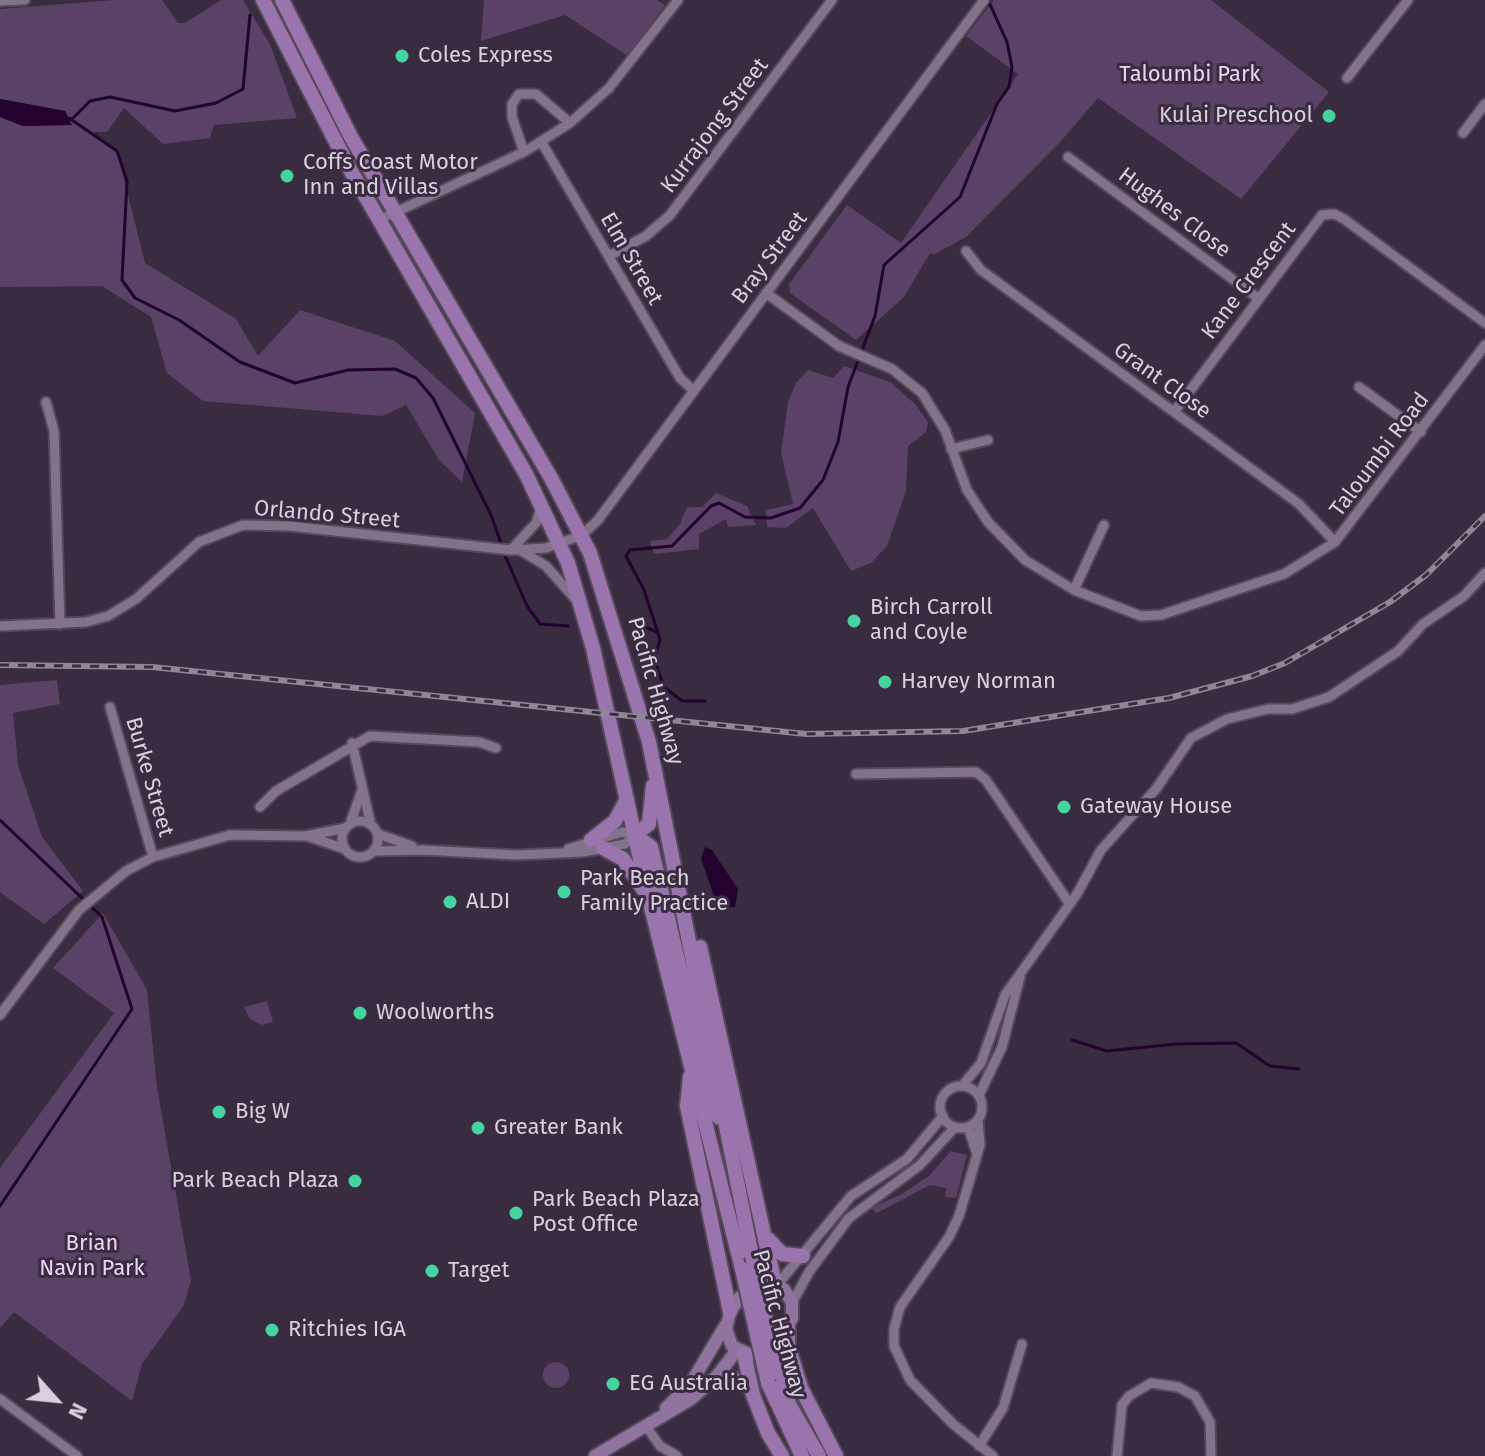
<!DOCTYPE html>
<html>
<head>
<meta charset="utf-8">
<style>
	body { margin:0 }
	#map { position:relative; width:1485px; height:1456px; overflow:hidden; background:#392b40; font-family:"Fira Sans",sans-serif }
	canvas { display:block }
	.north { position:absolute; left:16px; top:1360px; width:80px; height:80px; -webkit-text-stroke:6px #392b40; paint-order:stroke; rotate:117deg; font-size:22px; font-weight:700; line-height:32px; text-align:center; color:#d9d0dd }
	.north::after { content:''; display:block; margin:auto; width:28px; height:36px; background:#d9d0dd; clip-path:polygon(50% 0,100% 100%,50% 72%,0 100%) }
</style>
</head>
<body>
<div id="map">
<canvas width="1485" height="1456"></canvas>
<div class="north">N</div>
</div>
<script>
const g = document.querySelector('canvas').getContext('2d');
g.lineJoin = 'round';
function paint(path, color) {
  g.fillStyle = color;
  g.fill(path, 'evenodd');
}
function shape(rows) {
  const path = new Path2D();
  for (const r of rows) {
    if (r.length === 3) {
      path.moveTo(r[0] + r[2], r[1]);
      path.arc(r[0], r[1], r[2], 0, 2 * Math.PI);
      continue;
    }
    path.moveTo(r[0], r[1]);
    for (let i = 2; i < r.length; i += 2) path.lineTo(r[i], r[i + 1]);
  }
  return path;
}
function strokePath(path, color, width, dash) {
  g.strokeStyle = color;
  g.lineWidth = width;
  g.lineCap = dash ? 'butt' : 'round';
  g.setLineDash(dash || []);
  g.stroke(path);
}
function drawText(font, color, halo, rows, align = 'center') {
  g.font = font + ' "Fira Sans",sans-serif';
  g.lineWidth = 6;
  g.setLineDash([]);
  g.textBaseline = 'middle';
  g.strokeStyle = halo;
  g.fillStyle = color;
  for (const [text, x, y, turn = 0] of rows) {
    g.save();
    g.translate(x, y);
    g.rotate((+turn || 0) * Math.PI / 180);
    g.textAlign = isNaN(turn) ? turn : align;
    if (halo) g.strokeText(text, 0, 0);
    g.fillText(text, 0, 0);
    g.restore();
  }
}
paint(shape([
	[113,0,162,0,178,23,185,23,221,0,243,0,270,44,297,118,214,125,210,138,163,144,124,108,107,132,92,132,117,151,145,263,236,319,258,356,300,310,395,341,475,413,462,482,439,460,406,405,382,416,203,401,167,373,151,317,102,286,0,287,0,117,23,126,71,125,65,111,0,99,0,9],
	[484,0,657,0,665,5,628,56,565,15,481,41],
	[994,0,1211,0,1329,92,1241,199,1098,98,1062,140,966,237,935,254,930,253,904,297,856,340,790,293,789,284,847,205,901,243,1018,74,966,36],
	[844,366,890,382,915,404,928,422,926,432,908,446,906,491,887,546,871,563,851,571,813,508,786,528,767,527,766,510,793,504,781,453,788,402,796,383,808,370,833,378],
	[716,493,747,506,756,525,728,527,726,519,699,534,699,549,654,554,650,541,667,539,680,524,687,507,702,507],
	[57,680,60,704,13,713,18,765,42,837,83,891,44,924,0,892,0,685],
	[103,913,147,990,157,1087,191,1280,184,1305,142,1364,132,1401,14,1312,0,1328,0,1168,114,1013,53,968],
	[267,1001,273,1022,261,1025,250,1019,244,1007],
	[951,1151,967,1155,956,1198,945,1197,946,1188,930,1185,877,1213,871,1208,900,1195,929,1176],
	[556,1375,13]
]), '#5a4266');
paint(shape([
	[0,99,65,111,72,125,23,126,0,117],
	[705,847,712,850,738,889,735,907,724,908,715,899,701,859]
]), '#230230');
strokePath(shape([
	[69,118,117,151,127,181,122,280,135,298,179,320,240,362,295,383,348,370,395,369,416,378,433,398,491,515,502,546],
	[72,119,90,101,110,97,175,111,216,103,243,89,250,15],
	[504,553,527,606,540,624,568,626],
	[644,626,658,633,660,640,654,659,664,687,682,701,705,701],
	[658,633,644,590,626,556,630,550,672,546,711,506,719,503,745,517,771,518,800,508,823,480,838,442,848,387,875,316,884,265,960,197,997,104,1009,87,1012,67,1007,42,988,0],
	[0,820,102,917,132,1009,0,1206],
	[1072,1040,1107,1051,1176,1044,1236,1043,1270,1066,1299,1069]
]), '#230230', 3);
const minor = shape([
	[0,1,25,0],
	[1347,78,1408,0],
	[1463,133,1485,104],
	[542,143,680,378,694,391],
	[524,152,512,117,512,104,519,94,536,94,570,123],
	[1068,157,1258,298],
	[379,220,524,152,570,123,609,88,678,0],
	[966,251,981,270,1299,504,1335,542],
	[609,256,646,236,670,215,832,0],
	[766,293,839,346,892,369,922,393,945,430,967,490,988,522,1025,560,1074,590,1141,616,1161,615,1284,574,1335,542,1485,345],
	[1359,387,1421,432],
	[46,402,54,431,60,624],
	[1174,412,1322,215,1334,214,1344,219,1485,323],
	[951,449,988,440],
	[511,550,536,523,541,508],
	[520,550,546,566,577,601],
	[1074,590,1104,525],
	[0,626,86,622,108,616,136,599,199,542,243,525,289,526,511,550,546,548,582,535,598,520,984,0],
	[110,707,153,857],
	[352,743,371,825],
	[856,774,976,772,986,780,1069,903],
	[260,807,276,791,370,736,479,742,496,748],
	[360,839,18],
	[350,824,362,790],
	[378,834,412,846],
	[310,837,345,849],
	[568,849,622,832,635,835],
	[374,851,423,850,516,855,583,852,625,844,635,835],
	[0,1015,79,910,126,871,153,857,230,835,305,836,346,828],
	[962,1086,981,1063,1005,995,1077,894,1101,850,1156,789,1191,738,1227,719,1268,709,1292,709,1329,697,1398,651,1423,624,1464,596,1485,573],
	[961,1107,21],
	[979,1095,1002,1047,1020,977],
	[978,1120,980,1145,959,1216,949,1237,900,1307,894,1329,894,1346,910,1380,953,1424,993,1456],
	[968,1127,977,1154],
	[777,1285,851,1196,907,1159,943,1116],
	[792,1303,809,1272,849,1218,920,1165,955,1127],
	[0,1399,77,1456],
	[645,1425,660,1446,677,1456],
	[979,1446,1003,1408,1022,1344],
	[1117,1456,1122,1405,1129,1396,1151,1383,1178,1387,1195,1396,1210,1422,1211,1456]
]);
const major = shape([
	[763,1283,784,1289,792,1303,792,1318,776,1348,751,1355,732,1346,726,1329,730,1312,740,1297,763,1283],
	[717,1376,733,1377,751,1389],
	[666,1408,691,1383,725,1326],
	[595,1456,691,1399,717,1376,737,1350]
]);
const highway = shape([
	[263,0,352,173,526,474,568,563,593,648,648,895,742,1269],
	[282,0,351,137,551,478,590,553,649,742,752,1256],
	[635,835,651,847,711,1099,718,1117],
	[635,835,649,824,653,786],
	[591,840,615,821,627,799],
	[603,848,623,859,643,889],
	[700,947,775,1284],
	[690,1077,687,1106,730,1312],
	[768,1239,782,1254,803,1256],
	[788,1329,788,1345,801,1388,836,1456],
	[744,1354,753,1395,768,1433,782,1456],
	[777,1373,790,1406,819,1456],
	[768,1383,802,1456]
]);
strokePath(minor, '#544859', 13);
strokePath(major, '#544859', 16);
strokePath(highway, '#544859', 18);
strokePath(minor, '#82728a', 9);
strokePath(major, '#90749f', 12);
strokePath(highway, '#9a75ad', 14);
const rail = shape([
	[0,665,152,667,806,734,963,731,1169,698,1252,676,1285,663,1390,602,1426,575,1485,516]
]);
strokePath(rail, '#918697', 6);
strokePath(rail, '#392b40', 3, [9]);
const highwayBridge = shape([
	[752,1256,777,1373],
	[742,1269,768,1383]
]);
strokePath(highwayBridge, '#544859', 18, []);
strokePath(highwayBridge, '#9a75ad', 14);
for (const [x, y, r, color] of [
	[402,56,8,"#45d49f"],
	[1329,116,8,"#45d49f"],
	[287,176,8,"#45d49f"],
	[854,621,8,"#45d49f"],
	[885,682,8,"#45d49f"],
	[1064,807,8,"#45d49f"],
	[564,892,8,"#45d49f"],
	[450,902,8,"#45d49f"],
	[360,1013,8,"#45d49f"],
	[219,1112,8,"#45d49f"],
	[478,1128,8,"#45d49f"],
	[355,1181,8,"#45d49f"],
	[516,1213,8,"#45d49f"],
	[432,1271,8,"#45d49f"],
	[272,1330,8,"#45d49f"],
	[613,1384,8,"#45d49f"]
]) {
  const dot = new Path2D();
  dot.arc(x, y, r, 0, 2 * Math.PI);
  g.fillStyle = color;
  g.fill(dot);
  strokePath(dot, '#392b40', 3);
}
drawText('22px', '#d9d0dd', '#392b40', [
	["Coles Express",418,56],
	["Kulai Preschool",1313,116,"right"],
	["Coffs Coast Motor",303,163],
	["Inn and Villas",303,188],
	["Birch Carroll",870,608],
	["and Coyle",870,633],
	["Harvey Norman",901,682],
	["Gateway House",1080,807],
	["Park Beach",580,879],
	["Family Practice",580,904],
	["ALDI",466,902],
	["Woolworths",376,1013],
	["Big W",235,1112],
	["Greater Bank",494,1128],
	["Park Beach Plaza",339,1181,"right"],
	["Park Beach Plaza",532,1200],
	["Post Office",532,1225],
	["Target",448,1271],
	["Ritchies IGA",288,1330],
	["EG Australia",629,1384]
], 'left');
drawText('22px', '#ead5f5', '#392b40', [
	["Taloumbi Park",1190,75],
	["Brian",92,1244],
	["Navin Park",92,1269]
]);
drawText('22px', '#d9d0dd', '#392b40', [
	["Kurrajong Street",715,126,-53],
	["Hughes Close",1174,213,37],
	["Bray Street",770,258,-53],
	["Elm Street",631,259,60],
	["Kane Crescent",1249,281,-53],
	["Grant Close",1162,381,36],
	["Taloumbi Road",1380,455,-53],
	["Orlando Street",327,515,5],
	["Pacific Highway",655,691,74],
	["Burke Street",149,777,74],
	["Pacific Highway",779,1324,75]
]);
</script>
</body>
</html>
